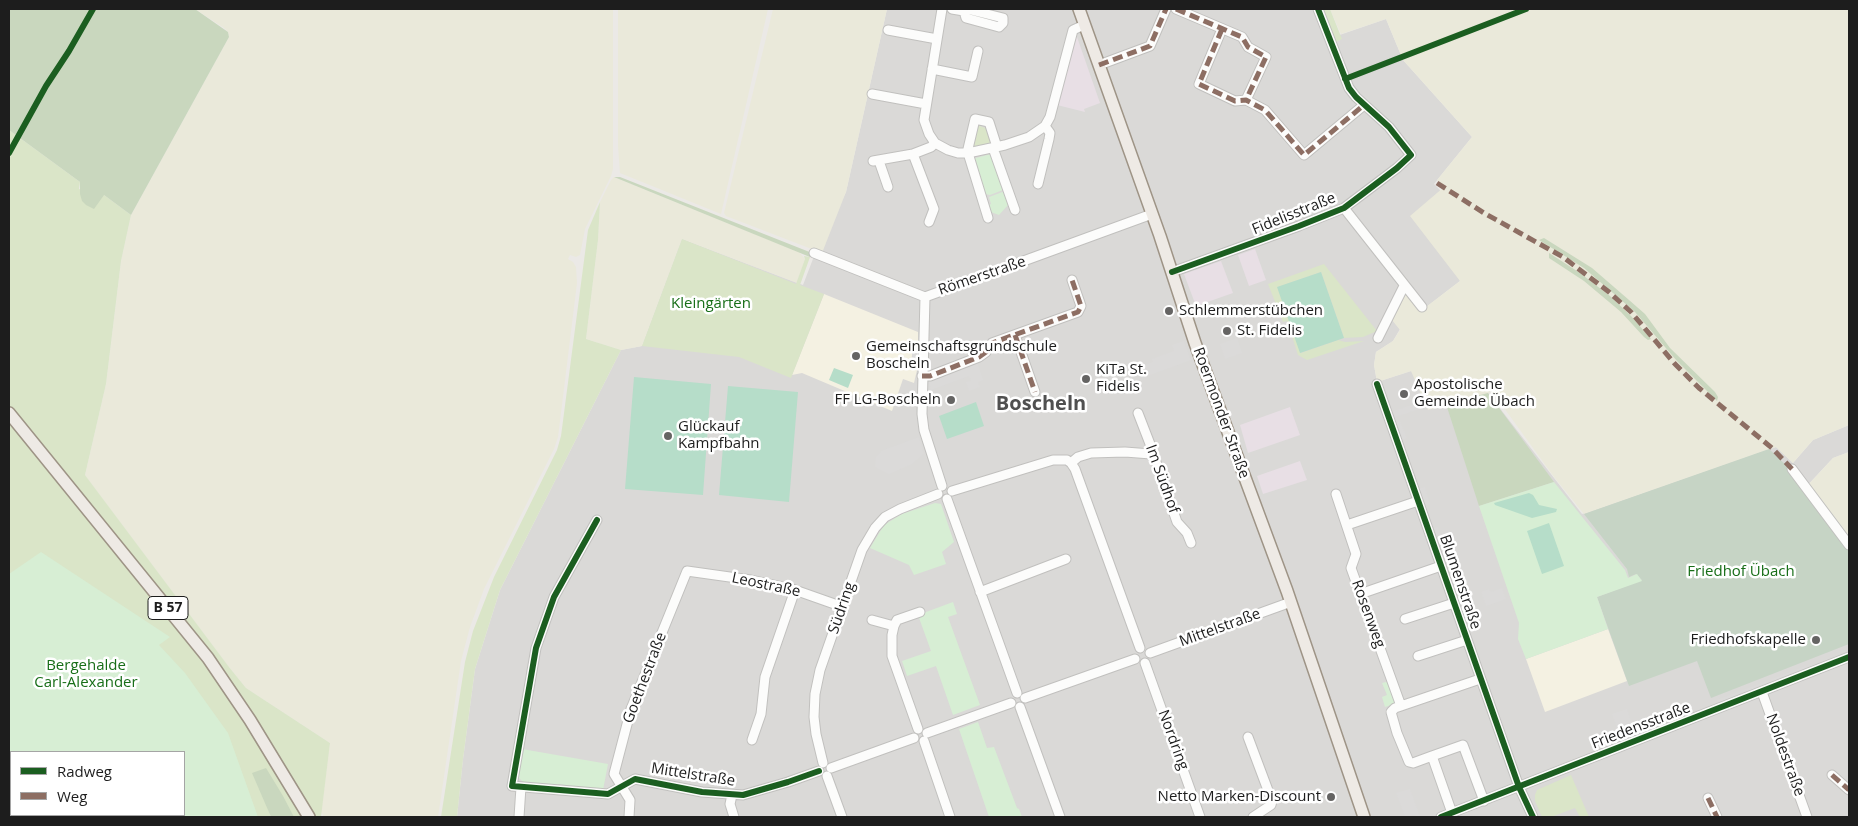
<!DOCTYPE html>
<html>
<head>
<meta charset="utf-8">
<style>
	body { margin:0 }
	#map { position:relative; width:1858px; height:826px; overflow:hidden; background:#ebe9e6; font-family:"Open Sans",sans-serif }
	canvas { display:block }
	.frame { position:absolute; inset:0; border:10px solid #1d1d1d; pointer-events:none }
	.legend { position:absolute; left:10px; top:751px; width:175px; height:65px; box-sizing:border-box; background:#fff; border:1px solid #a5a5a5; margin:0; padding:6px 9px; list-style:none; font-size:15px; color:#1d1d1d }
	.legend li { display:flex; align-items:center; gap:10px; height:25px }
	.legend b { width:25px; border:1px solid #a5a5a5 }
</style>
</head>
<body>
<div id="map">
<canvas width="1858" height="826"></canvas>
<div class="frame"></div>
<ul class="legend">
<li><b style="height:6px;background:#1b5e20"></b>Radweg</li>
<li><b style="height:6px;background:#8d6e63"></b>Weg</li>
</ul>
</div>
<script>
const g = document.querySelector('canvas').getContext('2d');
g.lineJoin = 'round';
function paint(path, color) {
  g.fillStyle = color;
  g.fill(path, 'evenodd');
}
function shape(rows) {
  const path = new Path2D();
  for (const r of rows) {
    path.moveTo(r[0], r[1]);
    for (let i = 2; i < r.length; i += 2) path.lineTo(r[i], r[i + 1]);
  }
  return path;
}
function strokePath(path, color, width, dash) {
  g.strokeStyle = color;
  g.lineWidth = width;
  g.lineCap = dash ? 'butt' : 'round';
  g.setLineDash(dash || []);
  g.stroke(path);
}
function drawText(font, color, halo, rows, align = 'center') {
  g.font = font + ' "Open Sans",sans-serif';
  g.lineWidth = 5;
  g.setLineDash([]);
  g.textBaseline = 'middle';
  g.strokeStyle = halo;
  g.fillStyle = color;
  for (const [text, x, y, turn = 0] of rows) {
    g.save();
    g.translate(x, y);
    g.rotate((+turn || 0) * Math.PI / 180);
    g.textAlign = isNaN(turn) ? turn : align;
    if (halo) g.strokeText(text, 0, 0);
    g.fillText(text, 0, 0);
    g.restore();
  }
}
paint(shape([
	[887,9,1313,9,1328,39,1386,19,1403,60,1472,137,1434,184,1440,190,1460,281,1425,308,1409,287,1393,320,1400,329,1393,341,1376,352,1374,365,1377,382,1411,371,1488,393,1582,514,1776,447,1793,463,1813,440,1849,425,1849,452,1833,458,1804,489,1849,551,1849,817,457,817,463,759,475,669,500,590,621,350,642,346,682,239,803,285,816,251,846,192]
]), '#dad9d7');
paint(shape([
	[1077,37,1100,103,1084,109,1085,112,1057,105,1075,38],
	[1255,249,1266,280,1249,286,1238,255],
	[1221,261,1233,293,1196,306,1184,274],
	[1290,407,1300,435,1248,453,1240,425],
	[1300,461,1307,480,1263,494,1257,476]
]), '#e8dfe5');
paint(shape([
	[824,294,918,332,918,343,913,343,911,370,917,370,914,383,903,379,892,411,802,373,792,375],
	[1608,629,1627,681,1545,712,1526,659]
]), '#f4f1e2');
paint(shape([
	[195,9,613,9,613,169,611,176,585,229,580,255,576,257,570,255,568,259,573,262,576,267,577,283,558,437,554,449,484,589,470,627,461,661,438,817,324,817,321,812,330,743,246,688,229,667,85,475,106,384,121,261,131,215,229,37,228,32,224,28],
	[618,9,768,9,721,214,620,173,618,146],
	[773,9,887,9,846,192,822,253,726,216,724,213],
	[1330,9,1849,9,1849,425,1813,440,1793,463,1776,447,1584,514,1554,477,1491,390,1489,393,1428,410,1411,371,1377,382,1374,365,1376,352,1393,341,1400,330,1392,320,1407,291,1422,310,1460,281,1410,216,1444,187,1437,180,1472,137,1403,60,1386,19,1341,34],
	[614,177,799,252,805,259,797,283,682,239,642,346,621,350,586,339,598,240,600,202,611,180],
	[1849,452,1849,542,1808,485,1833,458]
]), '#eae9da');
paint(shape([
	[1323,9,1330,9,1342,39,1336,42],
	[977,125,988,129,993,141,974,150,972,147],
	[9,130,80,182,79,189,104,195,131,215,121,261,106,384,85,475,229,667,246,688,330,743,321,817,293,817,268,809,271,817,9,817],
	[11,752,184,752,184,815,11,815],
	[600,202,598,240,586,339,621,350,500,590,475,669,463,759,457,817,441,817,465,662,473,631,494,577,557,450,561,436,588,230],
	[682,239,796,284,805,259,804,256,810,257,800,285,824,294,791,378,739,357,642,346],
	[1324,264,1377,331,1363,337,1344,338,1321,272,1278,287,1301,353,1338,340,1345,342,1364,341,1307,360,1298,355,1287,321,1283,322,1268,284],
	[1571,775,1589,817,1580,817,1575,808,1551,817,1542,817,1535,801,1535,795,1537,790]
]), '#dae5c8');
paint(shape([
	[9,9,195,9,228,32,229,37,131,215,104,195,94,209,86,205,82,201,80,194,80,182,9,130],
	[614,177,620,177,812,253,810,257],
	[1544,238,1592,268,1629,300,1645,314,1670,348,1715,392,1718,397,1717,401,1677,361,1635,312,1584,268,1539,240],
	[1549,253,1580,273,1610,296,1631,316,1651,339,1648,340,1644,337,1621,312,1584,281,1549,258],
	[1488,393,1554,482,1479,506,1446,404],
	[266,768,283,796,294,817,271,817,252,773]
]), '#c9d7be');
paint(shape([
	[1769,449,1791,470,1849,551,1849,644,1711,698,1697,661,1629,686,1597,597,1642,580,1636,574,1629,577,1627,569,1584,514]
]), '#c6d4c5');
paint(shape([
	[991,154,1004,188,1003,190,990,195,985,194,972,159],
	[1005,191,1009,204,999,215,988,211,985,206,991,204,989,197],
	[1554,482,1625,570,1628,578,1637,574,1642,581,1597,597,1608,629,1526,659,1518,639,1519,623,1479,506],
	[935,503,941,504,954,542,942,552,946,564,914,575,909,565,870,548,884,525,902,514],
	[41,552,170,637,159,645,185,673,228,733,258,817,9,817,9,574],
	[184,752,184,815,11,815,11,752],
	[953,602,957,614,948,617,980,705,953,715,936,666,907,676,902,661,931,651,918,615],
	[1386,682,1391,685,1397,703,1385,707,1382,697,1387,695,1382,683],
	[978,722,987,748,994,747,1017,808,1019,809,1022,817,989,817,959,729],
	[522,749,608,764,603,790,566,787,566,785,558,784,558,786,528,784,522,781,518,777]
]), '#d7eed4');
paint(shape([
	[1321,272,1344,338,1300,353,1277,287],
	[834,368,853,375,848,388,829,380],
	[634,377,711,384,703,495,625,489],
	[728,386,798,392,789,502,719,495],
	[976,402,984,426,947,439,939,416],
	[1529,493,1533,495,1539,505,1557,509,1556,512,1532,518,1495,505,1494,503],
	[1549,523,1564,566,1542,574,1527,531]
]), '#b6ddc9');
paint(shape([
	[1237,338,1242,353,1225,359,1220,344],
	[1184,341,1191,360,1142,378,1138,367,1153,362,1152,359,1174,351,1172,345],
	[913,342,918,343,917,370,911,370],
	[977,362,983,380,978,382,980,387,969,391,966,382,971,381,969,376,931,390,928,380],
	[1421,402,1423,408,1392,418,1390,412],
	[1400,421,1407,438,1401,440,1394,423],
	[919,437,924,454,912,464,889,474,875,467,876,457,881,451],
	[1425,487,1430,504,1424,506,1419,489],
	[1438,527,1444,544,1438,546,1432,529],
	[1502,588,1506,599,1486,606,1481,592,1489,589,1491,592],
	[1806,666,1807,670,1719,705,1717,700],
	[1627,709,1634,729,1619,734,1612,714],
	[1410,789,1420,816,1417,817,1414,815,1405,817,1396,793]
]), '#dbdad9');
const minor = shape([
	[942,9,924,120,929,134,935,143,948,150,958,153,968,153,1005,145,1029,137,1045,126,1050,117,1073,30,1084,25],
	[952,9,964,11,967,9,1003,18,1003,23,999,27,966,18,964,11],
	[1176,9,1242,37,1248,47,1266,57,1246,100],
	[1222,29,1199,84,1235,101,1246,100,1265,110,1304,155,1364,105],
	[888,30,937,39],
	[1099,65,1150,46,1166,9],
	[932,69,972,77,978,51],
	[872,94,926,104],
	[993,148,1015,210],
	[967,153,975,119,989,122,997,147],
	[968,153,988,218],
	[913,154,934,209,929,222],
	[873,161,913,154,931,147,935,143],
	[879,161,888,187],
	[1038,184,1049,139,1050,133,1045,126],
	[1344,208,1422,307],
	[814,253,925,297,1152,214],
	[1172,272,1299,226,1344,208,1397,168,1411,155,1389,127,1356,97,1349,88,1318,9],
	[925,297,922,414,924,430,942,486],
	[1015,335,1035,392],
	[1378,338,1404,286],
	[922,376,930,376,979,357,986,352,992,343,1078,312,1081,306,1072,280],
	[1377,384,1519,787,1533,817],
	[1138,413,1150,444,1151,454,1155,459,1177,522,1187,533,1191,543],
	[1071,463,1078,457,1091,453,1125,452,1151,454],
	[1792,469,1849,545],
	[952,491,1053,460,1067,460,1071,463,1075,469,1140,648],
	[1336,494,1356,554,1351,568,1401,706],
	[947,499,1017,693],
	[597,520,554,597,536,648,512,786,608,794,635,779,702,792,743,795,788,782,819,771],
	[1347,525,1418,501],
	[980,592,1066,559],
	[1360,594,1441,566],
	[1405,619,1454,603],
	[872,620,894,626,892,635,892,656,918,729],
	[894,626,897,620,920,612],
	[1150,653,1291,602],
	[1418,656,1467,640],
	[1145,663,1200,817],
	[1762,692,1807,817],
	[1025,698,1135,659],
	[1020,707,1060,817],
	[927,733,1011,703],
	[1248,737,1272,801,1271,805,1253,817],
	[752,740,761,714,765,677,795,590],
	[924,741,950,817],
	[1432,756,1463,745,1484,801],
	[823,763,816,734,814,717,815,694,820,670,862,550,875,528,885,517,900,509,938,494],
	[831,768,914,738],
	[1832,775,1849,790],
	[827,776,842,817],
	[732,795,730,804,734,817],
	[1708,798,1717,817],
	[1452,813,1432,756,1413,763,1409,762,1397,733,1391,712,1395,708,1480,679],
	[519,817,521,787],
	[629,817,630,800,614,774,631,709,687,571,751,580,792,589,843,607],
	[1441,817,1849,657]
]);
const major = shape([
	[1079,9,1160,236,1195,343,1287,591,1364,817],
	[9,413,208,658,250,720,309,817]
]);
strokePath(minor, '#c1c0be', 11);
strokePath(major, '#9e9486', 14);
strokePath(minor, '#fcfcfb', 9);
strokePath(major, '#eeeae5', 11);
strokePath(shape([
	[1176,9,1242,37,1248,47,1266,57,1246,100],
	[1222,29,1199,84,1235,101,1246,100,1265,110,1304,155,1364,105],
	[1099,65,1150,46,1166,9],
	[1437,183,1484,213,1563,257,1609,292,1631,312,1675,364,1699,388,1772,448,1792,469],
	[1015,335,1035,392],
	[922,376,930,376,979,357,986,352,992,343,1078,312,1081,306,1072,280],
	[1832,775,1849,790],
	[1708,798,1717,817]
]), '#8d6e63', 5, [10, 5]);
strokePath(shape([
	[1345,79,1526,9],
	[9,153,46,86,69,51,93,9],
	[1172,272,1299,226,1344,208,1397,168,1411,155,1389,127,1356,97,1349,88,1318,9],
	[1377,384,1519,787,1533,817],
	[597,520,554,597,536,648,512,786,608,794,635,779,702,792,743,795,788,782,819,771],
	[1441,817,1849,657]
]), '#1b5e20', 6);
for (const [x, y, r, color] of [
	[1169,311,5,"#656463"],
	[1227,331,5,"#656463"],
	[856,356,5,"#656463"],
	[1086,379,5,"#656463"],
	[1404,394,5,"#656463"],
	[951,400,5,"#656463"],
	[668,436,5,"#656463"],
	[1816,640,5,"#656463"],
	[1331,797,5,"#656463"]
]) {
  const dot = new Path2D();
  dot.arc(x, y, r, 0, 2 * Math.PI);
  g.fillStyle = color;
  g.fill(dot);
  strokePath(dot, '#fff', 2);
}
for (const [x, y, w] of [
	[168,608,40]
]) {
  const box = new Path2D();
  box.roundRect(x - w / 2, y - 11.5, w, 23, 4);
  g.fillStyle = '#fff';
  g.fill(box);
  strokePath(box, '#1d1d1d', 1);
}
drawText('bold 14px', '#1d1d1d', null, [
	["B 57",168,608]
]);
drawText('15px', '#1d1d1d', '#fff', [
	["Fidelisstraße",1294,214,-22],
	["Römerstraße",982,276,-19],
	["Roermonder Straße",1221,413,70],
	["Im Südhof",1162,479,70],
	["Blumenstraße",1460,582,71],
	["Leostraße",766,585,12],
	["Südring",842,608,-71],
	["Rosenweg",1368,614,70],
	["Mittelstraße",1220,628,-20],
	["Goethestraße",645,678,-69],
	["Friedensstraße",1641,726,-21],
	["Nordring",1173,740,70],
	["Noldestraße",1785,755,70],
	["Mittelstraße",693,775,9]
]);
drawText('15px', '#186e18', '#fff', [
	["Kleingärten",711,304],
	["Friedhof Übach",1741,572],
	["Bergehalde",86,666],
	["Carl-Alexander",86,683]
]);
drawText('15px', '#1d1d1d', '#fff', [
	["Schlemmerstübchen",1179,311],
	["St. Fidelis",1237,331],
	["Gemeinschaftsgrundschule",866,347],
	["Boscheln",866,364],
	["KiTa St.",1096,370],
	["Fidelis",1096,387],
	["Apostolische",1414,385],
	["Gemeinde Übach",1414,402],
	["FF LG-Boscheln",941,400,"right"],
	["Glückauf",678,427],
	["Kampfbahn",678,444],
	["Friedhofskapelle",1806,640,"right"],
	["Netto Marken-Discount",1321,797,"right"]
], 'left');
drawText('bold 20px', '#505050', '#fff', [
	["Boscheln",1041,404]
]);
</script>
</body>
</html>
